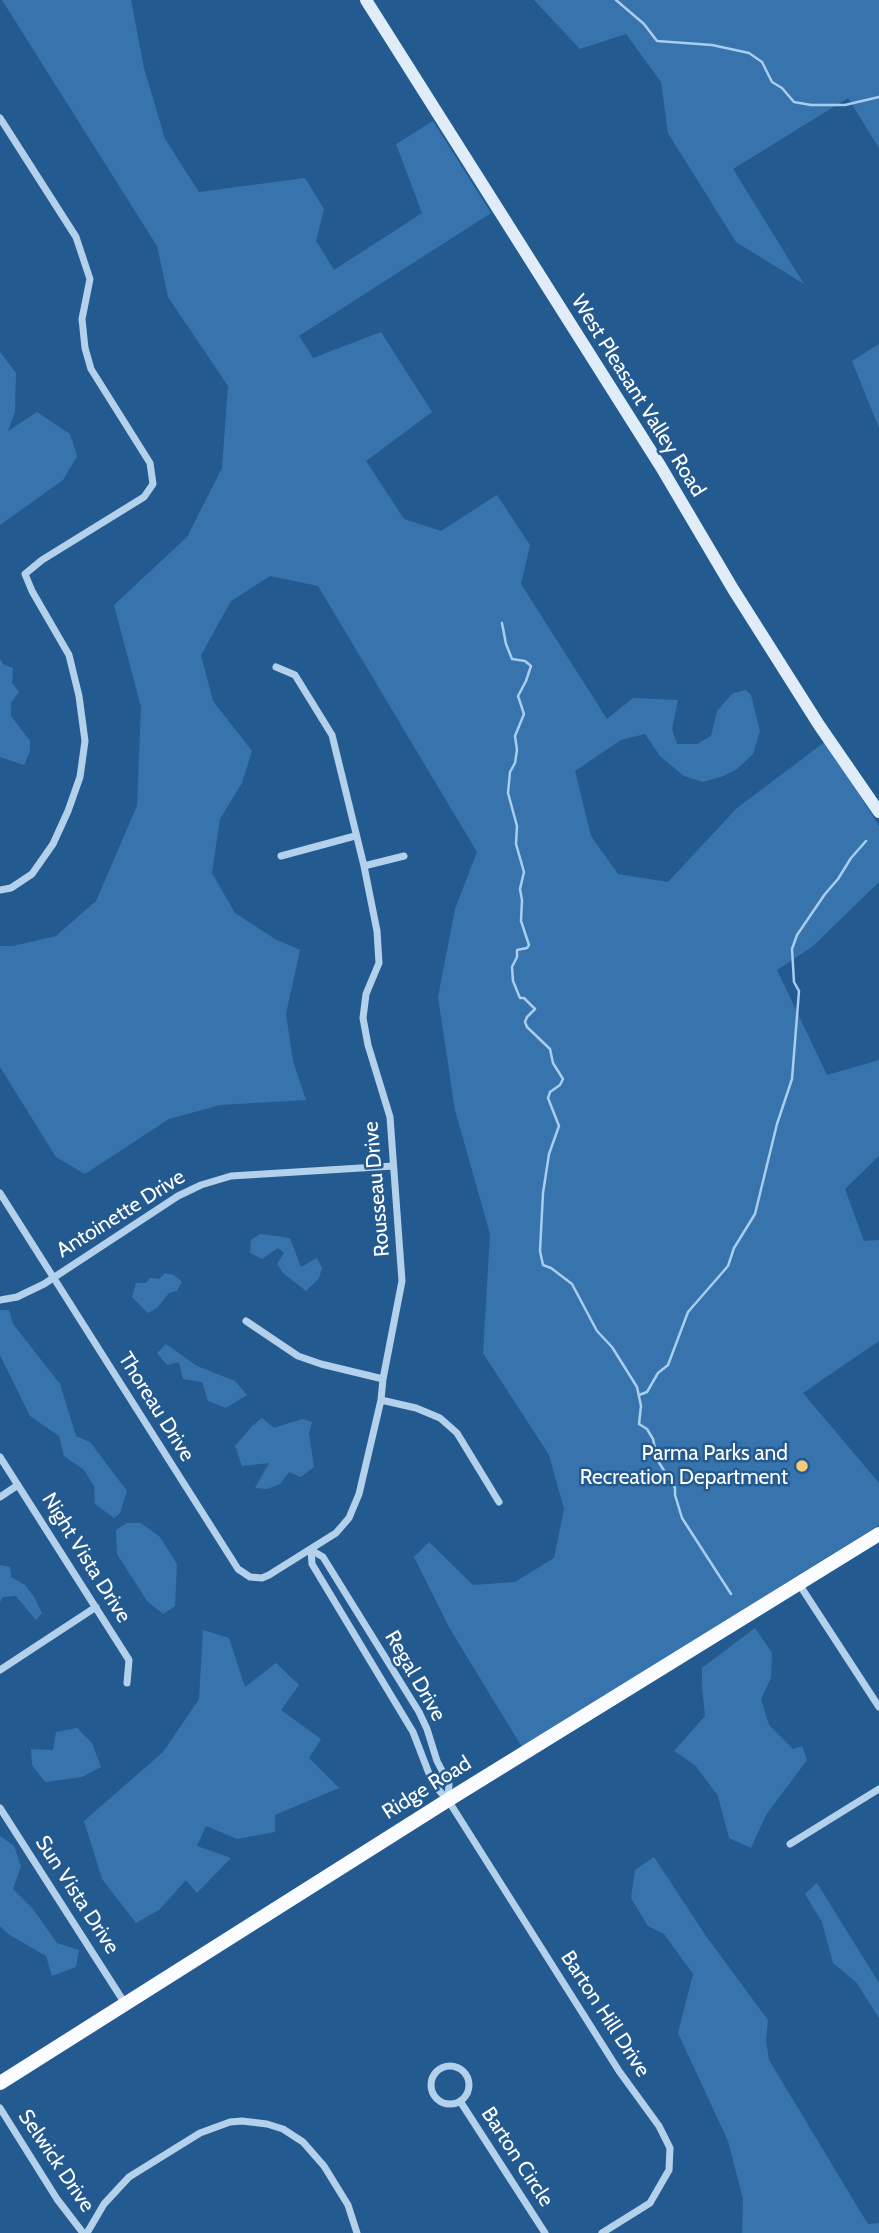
<!DOCTYPE html>
<html>
<head>
<meta charset="utf-8">
<style>
	body { margin:0 }
	canvas { display:block; background:#235a90 }
</style>
</head>
<body>
<canvas width="879" height="2233"></canvas>
<script>
const g = document.querySelector('canvas').getContext('2d');
g.lineJoin = 'round';
function paint(path, color) {
  g.fillStyle = color;
  g.fill(path, 'evenodd');
}
function shape(rows) {
  const path = new Path2D();
  for (const r of rows) {
    if (r.length === 3) {
      path.moveTo(r[0] + r[2], r[1]);
      path.arc(r[0], r[1], r[2], 0, 2 * Math.PI);
      continue;
    }
    path.moveTo(r[0], r[1]);
    for (let i = 2; i < r.length; i += 2) path.lineTo(r[i], r[i + 1]);
  }
  return path;
}
function strokePath(path, color, width, dash) {
  g.strokeStyle = color;
  g.lineWidth = width;
  g.lineCap = dash ? 'butt' : 'round';
  g.setLineDash(dash || []);
  g.stroke(path);
}
function drawText(font, color, halo, rows, align = 'center') {
  g.font = font + ' Cabin,sans-serif';
  g.lineWidth = 5;
  g.setLineDash([]);
  g.textBaseline = 'middle';
  g.strokeStyle = halo;
  g.fillStyle = color;
  for (const [text, x, y, turn = 0] of rows) {
    g.save();
    g.translate(x, y);
    g.rotate((+turn || 0) * Math.PI / 180);
    g.textAlign = isNaN(turn) ? turn : align;
    if (halo) g.strokeText(text, 0, 0);
    g.fillText(text, 0, 0);
    g.restore();
  }
}
paint(shape([
	[2,0,131,0,144,68,165,139,199,192,305,178,324,209,316,241,334,270,422,213,396,144,433,121,491,213,299,336,313,358,381,332,432,412,366,461,404,519,441,531,497,495,530,545,521,584,607,719,633,698,678,700,672,729,677,744,697,744,711,736,717,711,733,693,746,690,751,695,760,731,753,754,737,769,721,777,703,782,684,776,660,756,645,734,621,740,575,771,591,836,618,874,668,882,737,808,826,741,879,826,879,882,813,946,777,970,827,1075,879,1060,879,1156,845,1189,864,1241,879,1240,879,1341,803,1393,879,1483,879,1525,522,1747,450,1629,414,1557,429,1542,473,1585,515,1582,554,1558,564,1509,549,1455,483,1353,490,1234,455,1110,438,997,455,909,477,852,318,586,270,576,231,601,201,655,213,701,252,751,242,783,220,819,212,873,235,913,275,939,300,950,286,1014,293,1061,306,1100,220,1105,169,1119,85,1174,56,1157,0,1067,0,946,13,946,56,936,96,901,137,806,141,707,114,605,187,537,222,468,228,386,168,297,157,246],
	[534,0,879,0,879,148,848,98,733,169,804,284,736,242,668,133,661,82,626,34,580,49],
	[879,344,879,428,852,361],
	[0,352,16,373,15,412,8,431,37,412,70,434,77,456,63,480,0,525],
	[0,659,4,665,13,668,12,683,19,692,11,703,11,716,30,741,30,751,24,765,0,757],
	[260,1234,290,1238,301,1267,317,1258,322,1268,319,1278,306,1291,283,1273,277,1264,284,1253,278,1248,262,1259,250,1253,251,1240],
	[165,1273,174,1275,182,1282,177,1291,169,1293,157,1308,148,1313,132,1297,136,1283,146,1283,150,1278,159,1279],
	[0,1310,9,1310,13,1324,60,1384,76,1436,90,1442,127,1491,120,1513,114,1518,95,1504,94,1486,84,1470,64,1456,59,1436,30,1416,0,1355],
	[166,1344,197,1366,235,1381,247,1395,226,1408,208,1401,202,1382,183,1379,179,1362,167,1365,157,1353],
	[262,1418,274,1428,302,1419,312,1422,309,1434,314,1467,301,1477,289,1472,280,1484,267,1489,255,1488,269,1463,242,1466,235,1446,252,1426],
	[127,1523,141,1523,160,1537,177,1564,175,1606,163,1614,147,1601,117,1554,116,1530],
	[0,1565,10,1567,11,1577,25,1585,34,1597,42,1613,36,1620,16,1596,3,1597,0,1602],
	[755,1628,772,1653,771,1678,761,1699,769,1725,793,1749,802,1746,807,1760,766,1815,751,1848,729,1838,718,1796,695,1765,674,1751,705,1716,702,1686,702,1668],
	[203,1630,229,1638,245,1687,276,1663,299,1685,281,1710,321,1739,309,1758,339,1788,275,1815,275,1832,237,1839,206,1826,197,1846,231,1858,197,1893,186,1880,159,1910,136,1923,102,1879,84,1821,163,1752,199,1699],
	[77,1728,92,1743,101,1767,82,1777,45,1782,32,1765,31,1749,53,1750,56,1732],
	[0,1836,14,1846,21,1866,13,1889,33,1909,57,1943,79,1950,76,1967,52,1976,46,1956,8,1934,0,1926],
	[654,1857,706,1936,768,2020,766,2040,769,2060,858,2208,868,2224,879,2223,879,2233,742,2233,743,2199,728,2141,678,2033,693,1974,664,1934,648,1926,631,1898,635,1870],
	[817,1883,879,1983,879,2018,856,1982,833,1963,822,1922,805,1894]
]), '#3774ad');
strokePath(shape([
	[616,0,644,24,657,41,712,45,749,53,762,62,772,82,782,88,794,102,811,105,845,105,879,97],
	[502,623,506,644,512,659,525,661,531,666,526,681,518,696,524,714,515,736,517,750,515,763,510,772,508,793,517,826,516,844,524,872,520,889,522,900,521,921,529,945,527,948,517,950,517,957,512,967,513,981,520,998,524,998,535,1009,527,1017,525,1022,527,1027,550,1049,553,1063,563,1079,560,1085,550,1092,548,1098,559,1126,549,1154,543,1193,540,1251,543,1265,551,1268,572,1284,597,1331,612,1347,637,1387,641,1406,639,1424,647,1429,653,1439,658,1461,675,1488,675,1495,682,1518,731,1594],
	[639,1395,647,1392,658,1373,668,1365,688,1312,728,1266,734,1248,755,1214,777,1124,792,1079,799,991,794,982,792,949,797,935,825,894,838,879,851,858,866,841]
]), '#a8cded', 2.5);
strokePath(shape([
	[0,118,76,237,90,279,82,319,85,348,91,369,150,463,153,484,144,497,42,560,25,574,32,591,69,655,79,696,85,741,80,777,68,811,53,844,32,874,11,888,0,890],
	[281,856,355,836],
	[364,866,404,856],
	[0,1193,238,1569,250,1577,262,1578,269,1575,336,1533,349,1518,359,1494,381,1400,383,1379,402,1281,390,1117,368,1045,363,1018,366,994,379,963,377,931,364,866,332,735,295,675,276,667],
	[0,1300,17,1297,44,1284,178,1196,201,1185,231,1176,393,1166],
	[246,1321,298,1356,321,1364,383,1379],
	[381,1400,416,1408,440,1418,457,1433,499,1502],
	[0,1457,129,1660,127,1683],
	[0,1497,18,1485],
	[311,1550,312,1564,413,1732,433,1784,448,1800,619,2071,659,2126,670,2148,669,2170,650,2203,602,2233],
	[311,1550,323,1557,419,1712,427,1729,437,1761,449,1784,448,1798],
	[799,1584,879,1707],
	[0,1670,96,1607],
	[0,1808,124,2002],
	[790,1844,879,1789],
	[450,2085,19],
	[460,2101,545,2233],
	[0,2108,57,2199,83,2233],
	[87,2233,104,2204,129,2177,200,2133,230,2122,242,2121,267,2124,283,2129,303,2142,324,2166,348,2205,357,2233]
]), '#b4d1ec', 7);
strokePath(shape([
	[366,0,661,467,733,589,819,725,879,812]
]), '#e0edf9', 12);
strokePath(shape([
	[0,2083,448,1800,879,1534]
]), '#fafcff', 14);
for (const [x, y, r, color] of [
	[802,1466,7,"#f7ca77"]
]) {
  const dot = new Path2D();
  dot.arc(x, y, r, 0, 2 * Math.PI);
  g.fillStyle = color;
  g.fill(dot);
  strokePath(dot, '#235a90', 2.5);
}
drawText('21px', '#fff', '#235a90', [
	["West Pleasant Valley Road",638,396,58],
	["Rousseau Drive",377,1189,-95],
	["Antoinette Drive",121,1214,-32],
	["Thoreau Drive",156,1407,58],
	["Night Vista Drive",86,1558,58],
	["Regal Drive",415,1676,60],
	["Ridge Road",427,1788,-32],
	["Sun Vista Drive",77,1895,57],
	["Barton Hill Drive",605,2014,57],
	["Barton Circle",517,2157,57],
	["Selwick Drive",56,2161,56]
]);
drawText('21px', '#fff', '#235a90', [
	["Parma Parks and",788,1454],
	["Recreation Department",788,1478]
], 'right');
</script>
</body>
</html>
